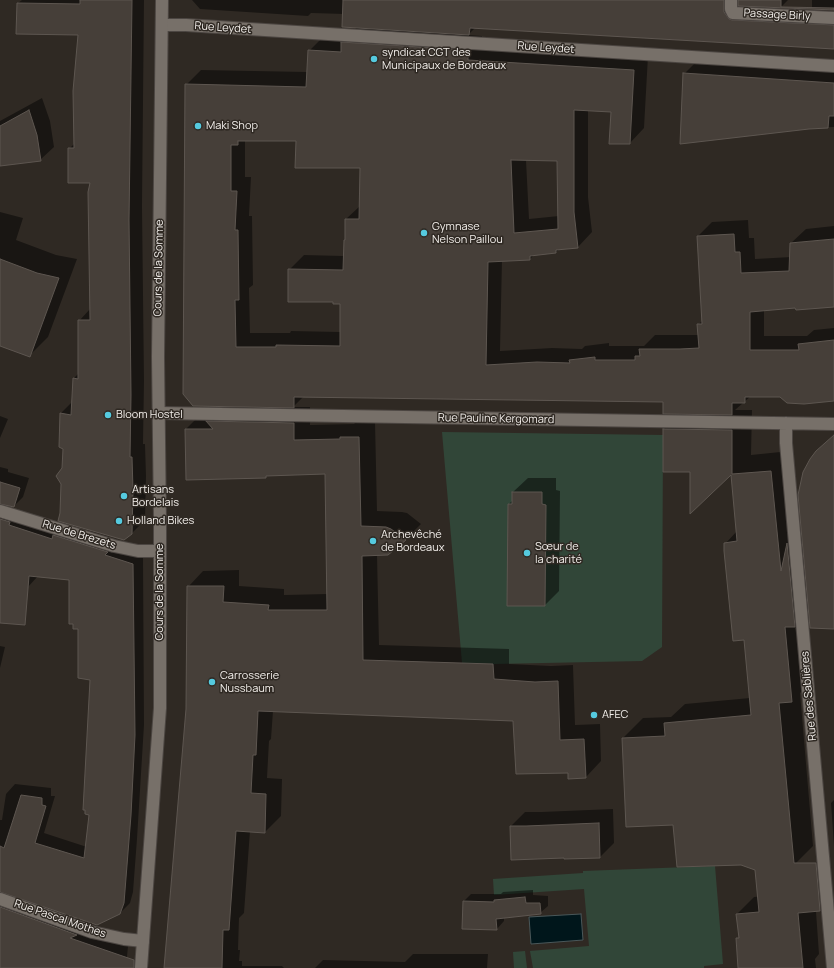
<!DOCTYPE html>
<html>
<head>
<meta charset="utf-8">
<style>
	body { margin:0 }
	canvas { display:block; background:#2f2923 }
</style>
</head>
<body>
<canvas width="834" height="968"></canvas>
<script>
const g = document.querySelector('canvas').getContext('2d');
g.lineJoin = 'round';
function paint(path, color) {
  g.fillStyle = color;
  g.fill(path, 'evenodd');
}
function shape(rows) {
  const path = new Path2D();
  for (const r of rows) {
    path.moveTo(r[0], r[1]);
    for (let i = 2; i < r.length; i += 2) path.lineTo(r[i], r[i + 1]);
  }
  return path;
}
function strokePath(path, color, width, dash) {
  g.strokeStyle = color;
  g.lineWidth = width;
  g.lineCap = dash ? 'butt' : 'round';
  g.setLineDash(dash || []);
  g.stroke(path);
}
function drawText(font, color, halo, rows, align = 'center') {
  g.font = font + ' Manrope,sans-serif';
  g.lineWidth = 3;
  g.setLineDash([]);
  g.textBaseline = 'middle';
  g.strokeStyle = halo;
  g.fillStyle = color;
  for (const [text, x, y, turn = 0] of rows) {
    g.save();
    g.translate(x, y);
    g.rotate((+turn || 0) * Math.PI / 180);
    g.textAlign = isNaN(turn) ? turn : align;
    if (halo) g.strokeText(text, 0, 0);
    g.fillText(text, 0, 0);
    g.restore();
  }
}
paint(shape([
	[442,432,663,435,662,647,642,661,493,664,462,663],
	[715,866,723,964,704,966,704,968,533,968,530,951,589,946,584,889,494,895,493,879,583,873,583,871],
	[525,951,527,968,514,968,513,952]
]), '#314638');
const water = shape([
	[581,914,583,940,531,944,529,917,581,914]
]);
paint(water, '#00161b');
strokePath(water, '#495759', 1);
paint(shape([
	[22,0,144,0,142,206,144,381,143,444,145,444,146,476,145,520,131,534,61,513,64,448,60,447,61,413,72,402,74,378,79,373,79,321,90,309,91,182,69,149,75,143,79,34,18,3],
	[192,0,735,0,740,8,834,14,834,48,476,27,468,35,482,36,482,46,648,56,644,128,630,143,612,111,588,110,588,197,592,232,578,247,560,249,556,252,534,255,530,259,502,260,500,351,552,348,582,349,585,346,609,343,609,346,644,346,655,335,699,335,698,325,703,320,698,236,712,222,748,220,749,238,754,238,755,259,791,257,791,243,806,229,834,226,834,306,796,307,764,309,764,336,807,336,814,330,834,328,834,400,780,396,751,396,735,410,752,410,751,455,790,451,799,533,802,529,816,452,834,435,834,628,810,611,806,615,812,681,800,693,813,846,793,866,674,824,623,738,643,718,671,717,685,704,750,698,745,639,725,544,737,531,732,473,691,471,664,429,680,413,664,401,304,396,293,407,310,407,310,425,354,424,356,422,375,421,377,511,402,512,407,513,421,524,405,540,377,554,379,645,509,649,509,664,551,666,573,665,575,725,600,724,601,761,586,777,569,772,514,720,273,711,271,739,269,741,267,778,282,779,281,816,265,832,250,831,244,913,239,918,238,950,240,950,239,961,242,961,242,966,282,966,284,968,165,968,187,709,188,587,203,571,239,570,239,586,284,589,284,595,327,594,326,473,268,475,265,477,187,479,186,429,202,413,216,413,224,406,186,85,201,70,308,72,309,51,324,36,347,38,357,27,344,14,311,13,308,16,200,9],
	[245,140,297,140,361,167,360,206,346,219,346,239,345,240,344,256,304,255,289,270,341,303,341,332,291,331,290,333,250,333,249,288,253,285,252,216,249,216,251,177,245,177],
	[526,160,558,160,559,216,529,219],
	[739,0,788,0,781,7,739,5],
	[812,0,834,0,834,9,812,8],
	[699,59,834,68,834,127,809,128,684,74],
	[42,98,50,121,54,147,40,160,0,155,0,121],
	[0,212,23,218,16,240,56,255,77,259,48,337,30,355,0,344],
	[0,416,8,419,0,438],
	[0,467,8,469,8,472,29,478,23,497,14,506,3,504,4,507,143,554,144,725,137,839,133,892,130,903,120,913,0,877,0,820,2,820,6,794,15,784,51,788,51,796,55,796,44,833,87,847,90,814,91,680,79,628,70,579,38,576,28,587,0,578],
	[528,478,556,478,556,490,560,491,559,591,545,605,509,504,513,500,513,492],
	[0,646,5,647,0,668],
	[834,800,834,846,831,803],
	[613,809,614,843,600,857,565,857,512,859,511,826,525,812,541,812],
	[814,883,819,954,815,959,816,968,739,968,738,939,740,936,737,914,754,897,765,896],
	[533,890,533,895,548,896,548,906,540,913,504,917,504,921,497,929,464,901,471,894,501,894,503,892],
	[0,901,128,946,126,968,6,968,0,966],
	[413,954,488,954,487,968,315,968,323,960,405,962]
]), '#0007');
const building = shape([
	[80,0,132,0,129,220,131,395,130,457,132,457,133,490,132,534,124,540,58,521,60,513,61,484,56,476,62,468,63,449,59,447,60,413,71,415,73,378,78,379,78,320,90,320,88,192,90,183,68,183,68,148,74,148,73,91,78,35,16,34,17,3,80,4,80,0],
	[343,0,724,0,724,12,729,19,732,20,834,25,834,49,470,28,469,35,342,27,343,0],
	[738,0,781,0,781,7,834,8,834,10,738,6,738,0],
	[341,42,468,50,468,60,634,70,630,144,609,144,611,112,574,110,574,212,578,248,556,250,556,253,530,256,530,260,488,262,486,365,537,362,570,363,569,360,595,357,595,360,635,360,635,356,640,356,639,349,680,349,699,348,697,324,702,324,697,236,734,234,735,252,740,252,741,273,789,271,790,243,834,239,834,307,796,310,795,308,750,312,750,350,799,350,798,344,834,340,834,401,804,404,787,403,780,397,745,397,745,403,732,403,732,415,663,414,663,402,294,397,294,408,193,406,183,394,185,84,306,87,308,50,341,52,341,42],
	[238,141,296,141,295,168,360,168,359,219,345,219,345,240,344,240,343,270,288,269,288,302,333,302,333,304,340,304,340,346,276,345,276,347,236,347,235,300,239,300,238,230,235,230,237,191,231,191,231,145,238,145,238,141],
	[511,160,557,161,558,229,514,233,511,160],
	[683,73,834,83,834,116,829,116,828,128,809,129,680,144,683,73],
	[29,110,37,135,41,161,0,166,0,126,29,110],
	[0,259,37,273,59,278,30,357,0,346,0,259],
	[206,421,294,423,294,440,340,439,340,437,359,437,361,526,386,527,391,529,406,540,388,555,362,556,363,660,493,664,494,679,535,682,558,681,560,740,584,739,586,778,568,779,568,773,516,774,513,721,258,711,256,755,253,755,251,793,266,794,265,833,236,831,229,930,223,930,222,968,164,968,186,709,187,586,224,586,223,602,269,605,268,610,327,610,325,474,266,476,266,478,186,480,185,429,213,429,206,421],
	[663,429,732,430,732,474,771,471,781,571,787,543,795,627,785,627,792,702,779,703,794,863,816,863,820,911,798,913,803,968,738,968,736,938,739,938,736,914,759,912,755,870,741,865,677,867,673,825,626,827,622,738,665,736,664,723,751,715,744,640,733,641,724,551,724,543,737,541,731,475,690,514,690,472,663,472,663,429],
	[834,435,834,629,810,628,798,495,803,472,810,459,816,451,834,435],
	[0,482,20,488,14,507,0,504,0,482],
	[512,492,542,492,542,504,546,505,545,606,507,606,508,504,512,504,512,492],
	[0,519,10,522,9,525,52,539,53,535,108,552,105,555,133,564,135,735,131,815,124,903,120,914,97,925,0,892,0,846,4,848,21,795,42,798,42,805,46,806,35,843,84,858,89,815,85,814,85,810,83,810,90,680,78,678,78,629,73,629,73,624,69,624,69,580,29,576,25,625,0,623,0,519],
	[599,823,600,858,564,859,564,858,511,860,510,826,526,826,599,823],
	[525,897,526,903,540,903,541,914,496,919,497,930,462,929,463,901,494,902,494,900,525,897],
	[0,907,77,935,70,938,134,960,134,968,0,968,0,907]
]);
paint(building, '#463f39');
strokePath(building, '#5d5650', 1);
const street = shape([
	[731,0,731,9,733,13,834,18],
	[162,25,186,25,834,66],
	[158,413,834,424],
	[786,423,786,443,833,968],
	[0,511,114,546,138,551,160,551],
	[0,899,92,932,124,939,143,941]
]);
const secondary = shape([
	[141,968,160,708,160,523,158,357,162,0]
]);
strokePath(street, '#4c4642', 14);
strokePath(secondary, '#4c4642', 14);
strokePath(street, '#777069', 12);
strokePath(secondary, '#777069', 12);
for (const [x, y, r, color] of [
	[374,59,4,"#55cadf"],
	[198,126,4,"#55cadf"],
	[424,233,4,"#55cadf"],
	[108,415,4,"#55cadf"],
	[124,496,4,"#55cadf"],
	[119,521,4,"#55cadf"],
	[373,541,4,"#55cadf"],
	[527,553,4,"#55cadf"],
	[212,682,4,"#55cadf"],
	[594,715,4,"#55cadf"]
]) {
  const dot = new Path2D();
  dot.arc(x, y, r, 0, 2 * Math.PI);
  g.fillStyle = color;
  g.fill(dot);
  strokePath(dot, '#2f2923', 1.5);
}
drawText('11px', '#f3efeb', '#2f2923', [
	["Passage Birly",777,15,3],
	["Rue Leydet",223,28,4],
	["Rue Leydet",546,48,4],
	["Cours de la Somme",159,268,-89],
	["Rue Pauline Kergomard",496,419,1],
	["Rue de Brezets",79,535,17],
	["Cours de la Somme",160,592,-90],
	["Rue des Sablières",809,696,-95],
	["Rue Pascal Mothes",60,919,19]
]);
drawText('11px', '#f3efeb', '#2f2923', [
	["syndicat CGT des",382,53],
	["Municipaux de Bordeaux",382,66],
	["Maki Shop",206,126],
	["Gymnase",432,227],
	["Nelson Paillou",432,240],
	["Bloom Hostel",116,415],
	["Artisans",132,490],
	["Bordelais",132,503],
	["Holland Bikes",127,521],
	["Archevêché",381,535],
	["de Bordeaux",381,548],
	["Sœur de",535,547],
	["la charité",535,560],
	["Carrosserie",220,676],
	["Nussbaum",220,689],
	["AFEC",602,715]
], 'left');
</script>
</body>
</html>
